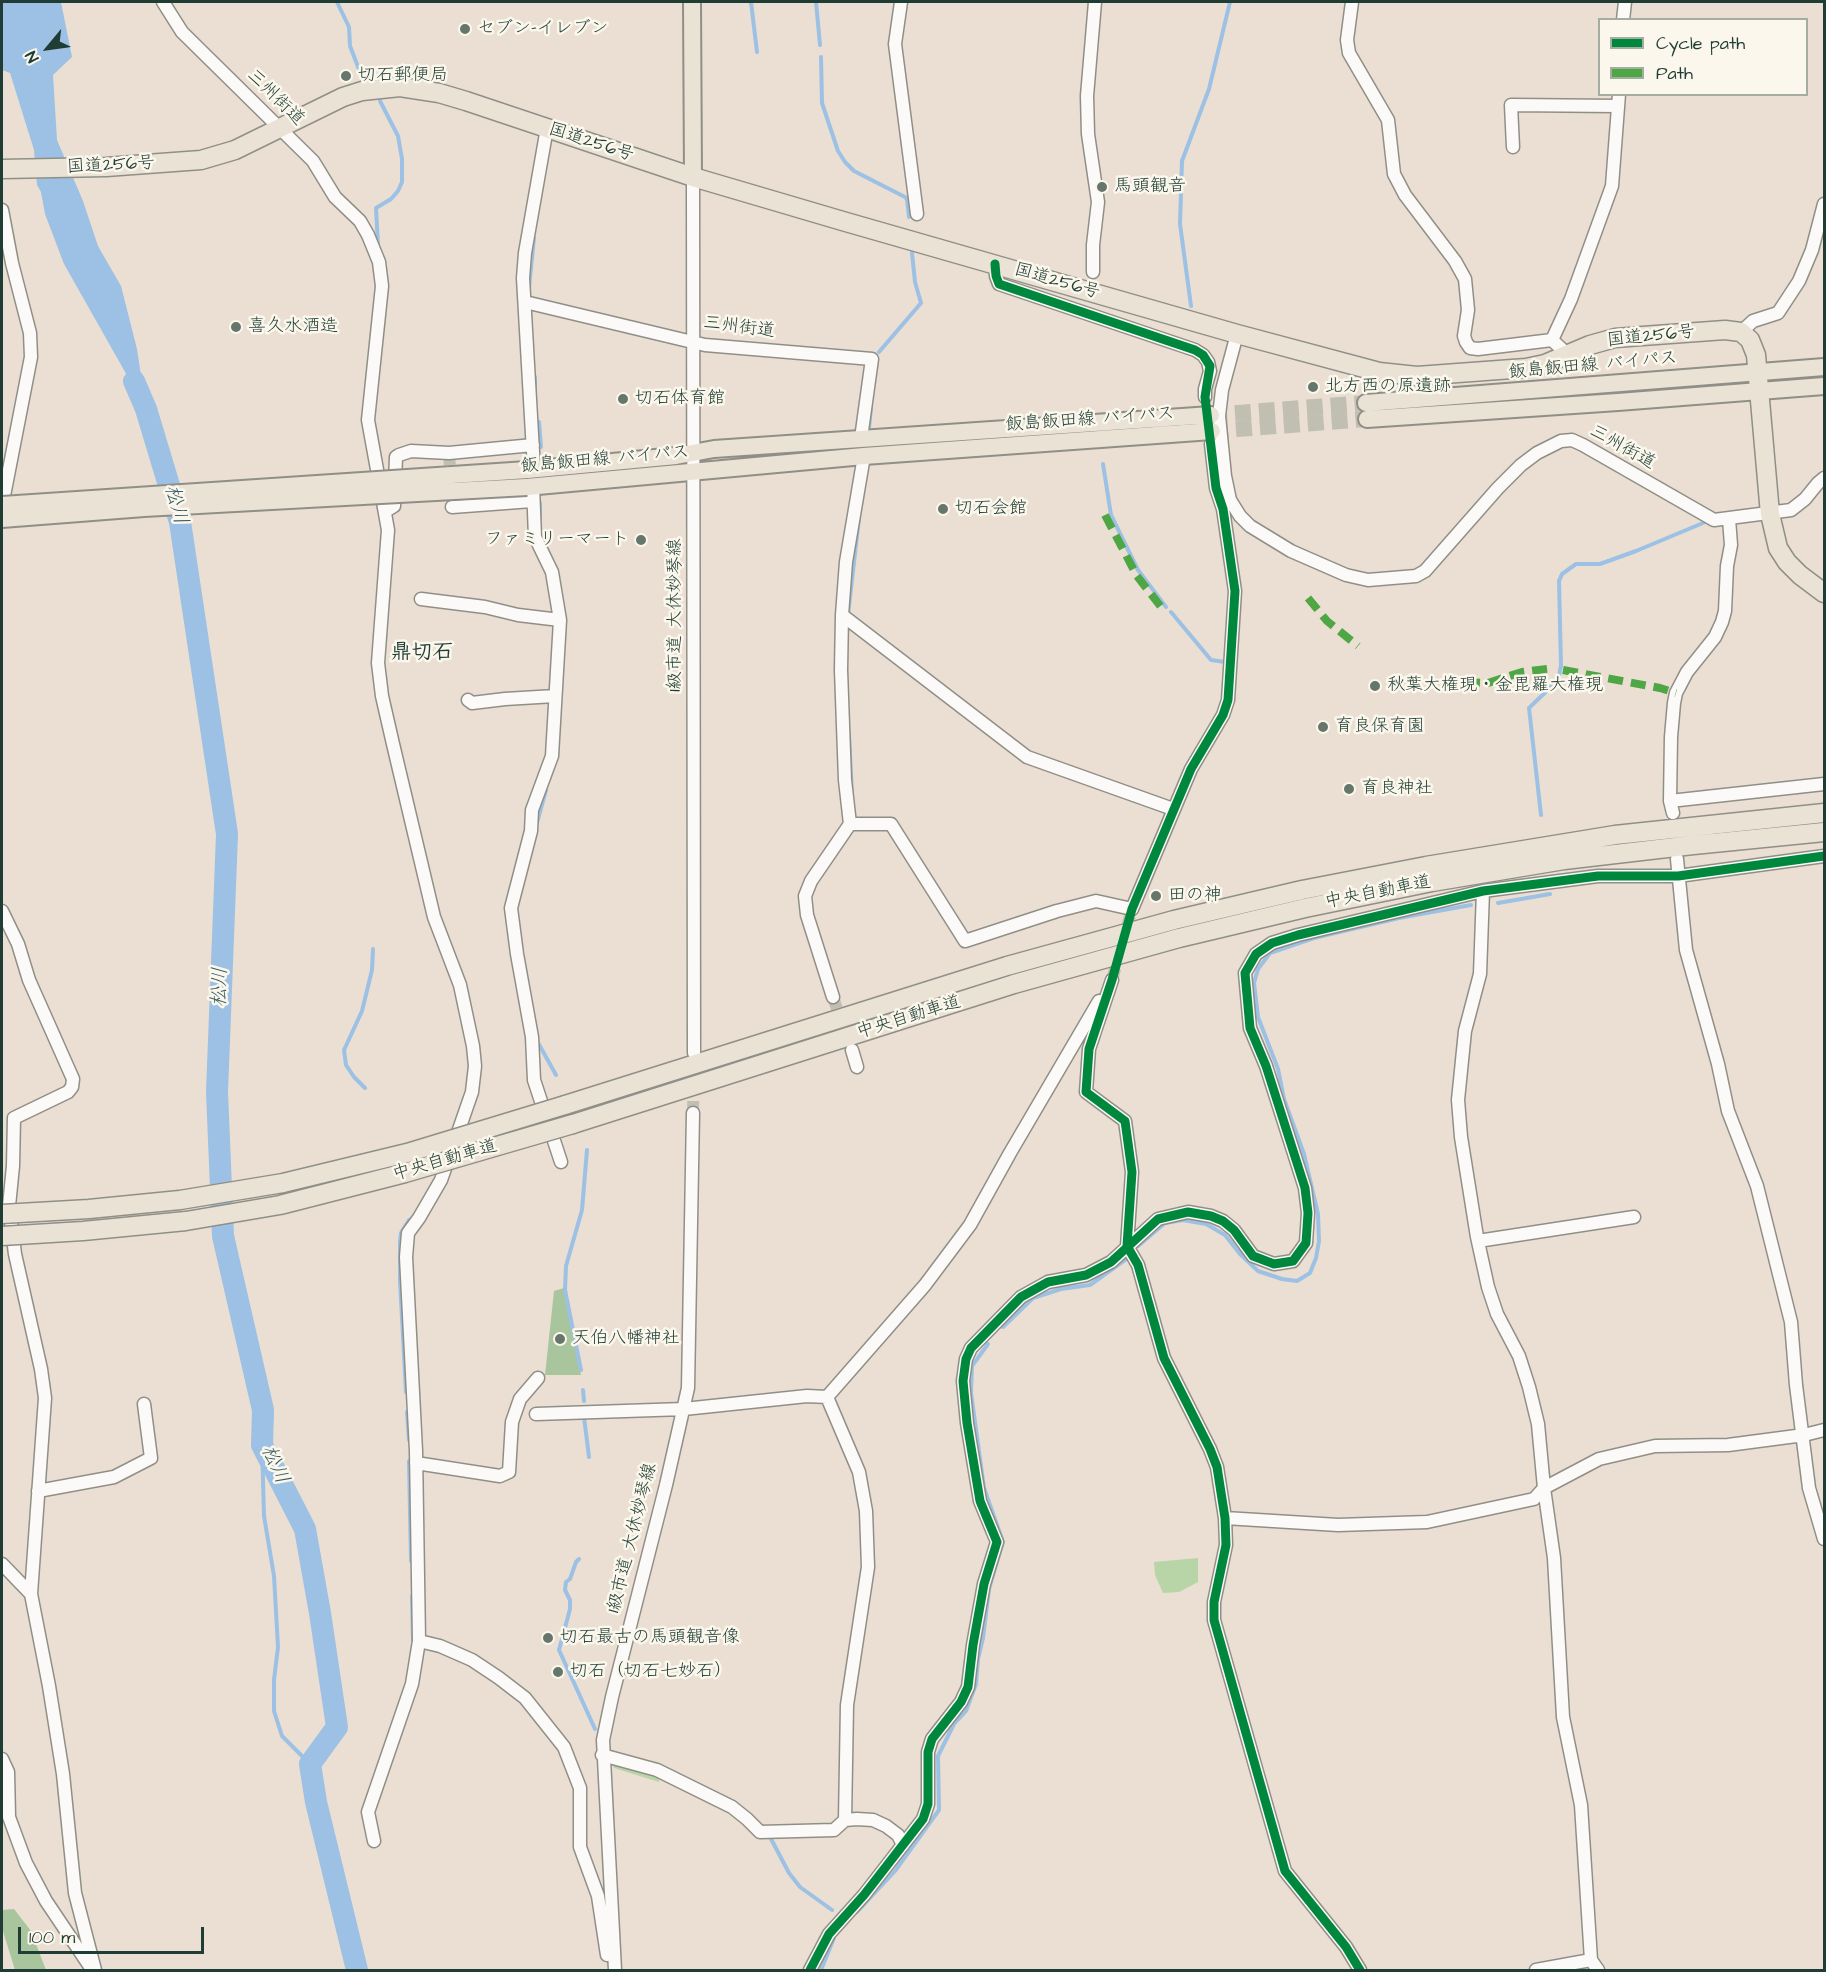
<!DOCTYPE html>
<html>
<head>
<meta charset="utf-8">
<style>
	body { margin:0 }
	#map { position:relative; width:1826px; height:1972px; overflow:hidden; background:#eadfd2; font-family:"Architects Daughter",sans-serif }
	canvas { display:block }
	.frame { position:absolute; inset:0; border:3px solid #1f3d34; pointer-events:none }
	.legend { position:absolute; left:1598px; top:18px; width:210px; height:78px; box-sizing:border-box; background:#fbf7ec; border:2px solid #a3ada2; margin:0; padding:8px 10px; list-style:none; font-size:18px; color:#1f3d34 }
	.legend li { display:flex; align-items:center; gap:12px; height:30px }
	.legend b { width:30px; border:2px solid #a3ada2 }
	.north { position:absolute; left:18px; top:18px; width:60px; height:60px; -webkit-text-stroke:4px #fbf7ec; paint-order:stroke; rotate:241deg; font-size:16px; font-weight:700; line-height:24px; text-align:center; color:#1f3d34 }
	.north::after { content:''; display:block; margin:auto; width:21px; height:27px; background:#1f3d34; clip-path:polygon(50% 0,100% 100%,50% 72%,0 100%) }
	.scale { position:absolute; left:18px; top:1927px; width:186px; height:27px; box-sizing:border-box; border:3px solid #1f3d34; border-top:0; padding-left:8px; font-size:18px; line-height:21px; white-space:nowrap; color:#1f3d34; -webkit-text-stroke:4px #fbf7ec; paint-order:stroke }
</style>
</head>
<body>
<div id="map">
<canvas width="1826" height="1972"></canvas>
<div class="frame"></div>
<ul class="legend">
<li><b style="height:8px;background:#00873e"></b>Cycle path</li>
<li><b style="height:8px;background:#4fa644"></b>Path</li>
</ul>
<div class="north">N</div>
<div class="scale">100 m</div>
</div>
<script>
const g = document.querySelector('canvas').getContext('2d');
g.lineJoin = 'round';
function paint(path, color) {
  g.fillStyle = color;
  g.fill(path, 'evenodd');
}
function shape(rows) {
  const path = new Path2D();
  for (const r of rows) {
    path.moveTo(r[0], r[1]);
    for (let i = 2; i < r.length; i += 2) path.lineTo(r[i], r[i + 1]);
  }
  return path;
}
function strokePath(path, color, width, dash) {
  g.strokeStyle = color;
  g.lineWidth = width;
  g.lineCap = dash ? 'butt' : 'round';
  g.setLineDash(dash || []);
  g.stroke(path);
}
function drawText(font, color, halo, rows, align = 'center') {
  g.font = font + ' "Architects Daughter","Klee One",sans-serif';
  g.lineWidth = 5;
  g.setLineDash([]);
  g.textBaseline = 'middle';
  g.strokeStyle = halo;
  g.fillStyle = color;
  for (const [text, x, y, turn = 0] of rows) {
    g.save();
    g.translate(x, y);
    g.rotate((+turn || 0) * Math.PI / 180);
    g.textAlign = isNaN(turn) ? turn : align;
    if (halo) g.strokeText(text, 0, 0);
    g.fillText(text, 0, 0);
    g.restore();
  }
}
paint(shape([
	[1198,1558,1198,1582,1179,1592,1163,1593,1155,1575,1154,1562],
	[612,1761,659,1775,659,1782,614,1768]
]), '#b8d5a7');
paint(shape([
	[564,1288,581,1375,545,1375,554,1291],
	[14,1909,31,1931,46,1970,15,1970,2,1928,2,1910]
]), '#a9c59d');
paint(shape([
	[2,2,61,2,72,57,53,75,57,140,83,201,98,246,121,286,137,349,146,409,64,264,45,214,41,192,37,185,34,150,10,73,2,70]
]), '#9cc1e4');
strokePath(shape([
	[337,2,349,27,350,46,360,72],
	[751,2,757,52],
	[816,2,820,45],
	[821,57,822,103,838,151,845,162,854,171,905,197,907,199,909,217],
	[378,245,376,208,391,199,398,191,402,182,402,159,398,136,380,101],
	[529,288,534,238],
	[1191,306,1180,224,1182,161,1209,89,1230,2],
	[879,352,921,303,915,282,912,253],
	[535,377,535,389],
	[539,422,541,447],
	[869,428,871,408],
	[1103,464,1111,515,1138,570,1166,607],
	[540,503,540,523],
	[1171,612,1211,660,1225,662],
	[848,615,859,518],
	[849,734,852,795],
	[1541,815,1529,708,1558,680,1561,666,1559,581,1562,574,1576,564,1600,564,1636,551,1703,523],
	[537,823,546,790],
	[1498,903,1550,894],
	[536,1039,556,1075],
	[365,1088,354,1077,346,1065,344,1050,362,1011,372,970,373,949],
	[1138,1246,1165,1223,1183,1220,1206,1224,1225,1235,1240,1254,1258,1271,1282,1279,1297,1281,1310,1273,1316,1258,1319,1241,1318,1214,1304,1154,1284,1099,1278,1069,1258,1017,1254,983,1258,969,1270,953,1314,938,1399,918,1471,905],
	[1003,1327,1033,1298,1061,1289,1090,1285,1125,1260],
	[581,1370,565,1290,566,1266,582,1210,587,1150],
	[583,1390,584,1401],
	[406,1392,400,1281,400,1241,401,1233,409,1220],
	[407,1412,409,1440],
	[584,1417,589,1457],
	[262,1445,264,1516,274,1576,278,1647,274,1680,274,1711,282,1736,310,1764],
	[409,1461,411,1561],
	[579,1559,576,1562,570,1579,566,1582,565,1590,570,1600,570,1609,559,1650,595,1729],
	[412,1596,413,1640],
	[770,1837,789,1873,800,1887,832,1910],
	[857,1912,895,1871,939,1810,938,1756,954,1724,966,1711,976,1684,978,1659,983,1638,989,1589,1003,1542,984,1488,971,1393,972,1366,988,1344],
	[821,1970,834,1938]
]), '#9cc1e4', 4);
strokePath(shape([
	[134,381,146,409,180,522,227,834,217,1092,223,1236,263,1410,262,1445,305,1529,320,1613,337,1727,310,1764,316,1802,357,1970]
]), '#9cc1e4', 22);
strokePath(shape([
	[449,453,451,482],
	[1112,980,1132,909],
	[833,997,849,1044],
	[693,1113,694,1057]
]), '#c1bfb2', 12, [12, 6]);
strokePath(shape([
	[1211,415,1366,403],
	[1212,431,1367,419]
]), '#c1bfb2', 16, [16, 8]);
const minor = shape([
	[163,2,182,32,313,161,335,197,360,221,368,235,379,262,382,286,368,420,388,530,378,663,382,696,393,744,434,917,460,985,473,1046,475,1066,472,1092,455,1141],
	[901,2,895,44,917,214],
	[1352,2,1347,40,1349,53,1388,120,1394,174,1405,195,1455,261,1465,279,1468,310,1464,336,1466,342,1470,348,1478,349,1552,340,1568,355],
	[1623,20,1625,2],
	[1513,147,1511,105,1618,106],
	[693,177,694,1053],
	[2,210,12,263,30,333,31,357,2,506],
	[995,264,996,276,999,284,1195,350,1203,355,1208,362,1210,371,1205,389,1205,397],
	[1093,272,1093,245,1098,202,1088,134,1087,96,1095,2],
	[525,302,705,345,872,359,862,431,863,440],
	[1741,332,1753,321,1778,313,1799,281,1812,250,1824,204],
	[1237,334,1222,390,1219,416,1225,476,1230,500,1240,516,1250,526,1291,551,1346,575,1368,580,1416,576,1425,571,1498,488,1521,465,1537,453,1561,441,1572,440,1583,445,1714,520,1791,510,1805,499,1818,483,1824,478],
	[1552,340,1571,299,1612,186,1619,94],
	[534,469,523,278,525,253,547,128],
	[533,486,535,537,552,572,560,620,552,756,532,810,531,831,511,908,517,954,532,1037,534,1080,561,1162],
	[452,507,532,501],
	[386,511,394,506,396,457,399,455,411,451,449,453,533,445],
	[421,599,485,607,518,615,560,620],
	[842,615,1027,757,1173,809],
	[468,700,472,703,505,699,555,696],
	[1670,801,1824,784],
	[1673,813,1670,801,1671,737,1674,703,1676,693,1687,672,1715,637,1722,622,1725,611,1727,566,1731,545,1729,519],
	[850,824,891,824,965,941,1057,911,1096,901,1132,909,1191,769,1223,715,1228,700,1235,591,1223,509,1216,488,1211,444],
	[1677,859,1686,950,1718,1064,1728,1111,1757,1186,1791,1322,1796,1385,1809,1488,1824,1539],
	[1483,891,1480,974,1465,1031,1458,1100,1461,1137,1477,1237,1488,1287,1497,1314,1519,1356,1529,1387,1538,1424,1544,1488,1554,1558,1563,1717,1581,1805,1591,1960,1598,1970],
	[2,911,18,944,29,980,73,1079,72,1087,68,1092,14,1118,13,1166,9,1206,15,1254,41,1369,45,1398,31,1594,49,1686,63,1774,75,1893,95,1970],
	[1112,980,1089,1049,1086,1092,1125,1121,1132,1172,1127,1246,1138,1265,1164,1358,1210,1449,1217,1467,1225,1518,1226,1545,1214,1602,1214,1620,1285,1871,1346,1947,1360,1970],
	[833,997,807,915,805,896,811,881,850,824,845,780,841,670,842,615,846,562,864,456],
	[852,1050,857,1067],
	[1478,1241,1634,1217],
	[827,1397,925,1285,970,1225,1010,1153,1099,1001],
	[536,1414,684,1409,807,1396,827,1397],
	[416,1463,500,1476,509,1472,512,1422,520,1399,538,1378],
	[38,1491,114,1477,151,1458,144,1404],
	[1225,1518,1338,1525,1427,1522,1534,1499,1544,1488,1599,1459,1655,1446,1728,1445,1804,1435,1824,1430],
	[2,1564,31,1594],
	[419,1641,440,1646,472,1660,499,1678,525,1698,564,1747,580,1788,580,1847,598,1896,607,1955],
	[602,1755,657,1770,732,1807,747,1819,760,1832,834,1830,845,1820,847,1705,868,1567,866,1511,859,1472,827,1397],
	[2,1759,8,1772,9,1817,26,1863,46,1901,91,1968],
	[845,1820,857,1819,873,1820,886,1826,898,1835,903,1845],
	[374,1841,368,1812,412,1684,419,1641,416,1451,406,1257,408,1233,419,1218,441,1180,449,1157],
	[615,1970,603,1740,612,1697,666,1485,688,1388,693,1113],
	[810,1970,829,1934,864,1895,923,1819,928,1804,928,1752,932,1739,961,1702,968,1687,973,1645,984,1584,997,1542,980,1501,967,1423,963,1381,966,1359,971,1348,1021,1297,1048,1282,1086,1275,1111,1262,1158,1219,1188,1212,1211,1216,1223,1221,1234,1230,1253,1256,1274,1264,1293,1261,1306,1243,1308,1213,1305,1188,1266,1066,1250,1028,1245,973,1256,954,1272,943,1298,935,1483,891,1598,876,1678,876,1824,856],
	[1536,1970,1591,1960]
]);
const major = shape([
	[692,2,693,177],
	[1366,403,1824,367],
	[1367,419,1618,402,1824,386],
	[527,470,676,456,714,449,1211,415],
	[527,487,864,456,1212,431]
]);
const highway = shape([
	[2,169,106,167,201,160,235,150,343,97,362,91,400,87,439,93,466,101,693,177,846,222,1237,334,1379,372,1417,376,1526,368,1545,364,1590,345,1615,338,1725,330,1741,332,1750,340,1756,355,1770,514,1778,548,1787,562,1800,575,1824,593],
	[565,1105,1007,966,1174,920,1302,890,1426,866,1615,835,1824,813],
	[573,1124,1014,984,1179,938,1305,908,1432,882,1564,860,1693,845,1824,832]
]);
strokePath(minor, '#908f87', 15);
strokePath(major, '#908f87', 20);
strokePath(highway, '#908f87', 21);
strokePath(minor, '#fcfaf8', 12);
strokePath(major, '#ebe2d6', 16);
strokePath(highway, '#ebe2d6', 18);
const majorBridge = shape([
	[2,505,527,470],
	[2,519,144,508,527,487]
]);
const highwayBridge = shape([
	[2,1214,89,1209,180,1200,283,1183,407,1153,565,1105],
	[2,1236,83,1231,186,1221,280,1205,405,1173,573,1124]
]);
strokePath(majorBridge, '#908f87', 20, []);
strokePath(highwayBridge, '#908f87', 21, []);
strokePath(majorBridge, '#ebe2d6', 16);
strokePath(highwayBridge, '#ebe2d6', 18);
strokePath(shape([
	[1105,515,1137,576,1165,612],
	[1308,598,1327,621,1358,646],
	[1563,670,1660,688,1676,693],
	[1465,682,1488,683,1522,672,1554,668]
]), '#4fa644', 8, [15, 8]);
strokePath(shape([
	[995,264,996,276,999,284,1195,350,1203,355,1210,366,1205,397,1216,488,1223,509,1235,591,1228,700,1223,715,1191,769,1132,909,1112,980,1089,1049,1086,1092,1125,1121,1132,1172,1127,1246,1138,1265,1164,1358,1210,1449,1217,1467,1225,1518,1226,1545,1214,1602,1214,1620,1285,1871,1346,1947,1360,1970],
	[810,1970,829,1934,864,1895,923,1819,928,1804,928,1752,932,1739,961,1702,968,1687,973,1645,984,1584,997,1542,980,1501,967,1423,963,1381,966,1359,971,1348,1021,1297,1048,1282,1086,1275,1111,1262,1158,1219,1188,1212,1211,1216,1223,1221,1234,1230,1253,1256,1274,1264,1293,1261,1306,1243,1308,1213,1305,1188,1266,1066,1250,1028,1245,973,1256,954,1272,943,1298,935,1483,891,1598,876,1678,876,1824,856]
]), '#00873e', 9);
for (const [x, y, r, color] of [
	[465,29,6,"#66766b"],
	[346,76,6,"#66766b"],
	[1102,187,6,"#66766b"],
	[236,327,6,"#66766b"],
	[1313,387,6,"#66766b"],
	[623,399,6,"#66766b"],
	[943,509,6,"#66766b"],
	[641,540,6,"#66766b"],
	[1375,686,6,"#66766b"],
	[1323,727,6,"#66766b"],
	[1349,789,6,"#66766b"],
	[1156,896,6,"#66766b"],
	[560,1339,6,"#66766b"],
	[548,1638,6,"#66766b"],
	[558,1672,6,"#66766b"]
]) {
  const dot = new Path2D();
  dot.arc(x, y, r, 0, 2 * Math.PI);
  g.fillStyle = color;
  g.fill(dot);
  strokePath(dot, '#fbf7ec', 2);
}
drawText('18px', '#1f3d34', '#fbf7ec', [
	["セブン-イレブン",477,29],
	["切石郵便局",358,76],
	["馬頭観音",1114,187],
	["喜久水酒造",248,327],
	["北方西の原遺跡",1325,387],
	["切石体育館",635,399],
	["切石会館",955,509],
	["ファミリーマート",629,540,"right"],
	["秋葉大権現・金毘羅大権現",1387,686],
	["育良保育園",1335,727],
	["育良神社",1361,789],
	["田の神",1168,896],
	["天伯八幡神社",572,1339],
	["切石最古の馬頭観音像",560,1638],
	["切石（切石七妙石）",570,1672]
], 'left');
drawText('18px', '#1f3d34', '#fbf7ec', [
	["三州街道",275,98,44],
	["国道256号",591,143,18],
	["国道256号",111,166,-3],
	["国道256号",1057,282,16],
	["三州街道",739,328,7],
	["国道256号",1651,337,-6],
	["飯島飯田線 バイパス",1593,366,-5],
	["飯島飯田線 バイパス",1090,420,-4],
	["三州街道",1622,448,29],
	["飯島飯田線 バイパス",605,460,-5],
	["1級市道 大休妙琴線",676,615,-90],
	["中央自動車道",1378,893,-11],
	["中央自動車道",909,1018,-17],
	["中央自動車道",445,1161,-16],
	["1級市道 大休妙琴線",633,1538,-76]
]);
drawText('italic 20px', '#365b62', '#fbf7ec', [
	["松川",175,505,75],
	["松川",221,987,-88],
	["松川",274,1465,66]
]);
drawText('bold 21px', '#1f3d34', '#fbf7ec', [
	["鼎切石",422,654]
]);
</script>
</body>
</html>
